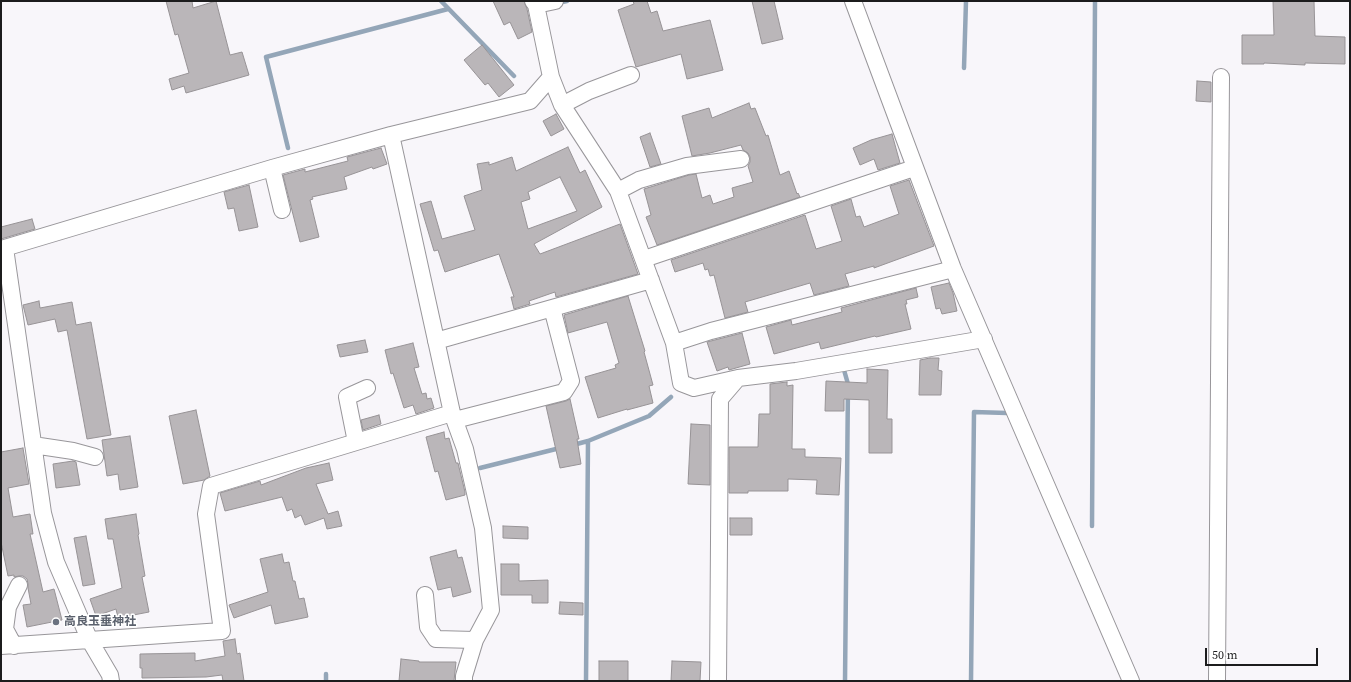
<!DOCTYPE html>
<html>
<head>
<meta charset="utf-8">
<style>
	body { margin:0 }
	#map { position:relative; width:1351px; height:682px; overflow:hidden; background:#f8f6fa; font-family:"Source Serif 4",serif }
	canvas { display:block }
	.frame { position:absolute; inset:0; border:2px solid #1c1c1d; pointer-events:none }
	.scale { position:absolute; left:1205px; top:648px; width:113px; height:18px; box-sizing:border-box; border:2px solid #1c1c1d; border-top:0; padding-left:5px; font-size:12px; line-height:14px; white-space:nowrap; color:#1c1c1d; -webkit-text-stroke:3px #fff; paint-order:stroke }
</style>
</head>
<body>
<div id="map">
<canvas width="1351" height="682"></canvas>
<div class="frame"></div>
<div class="scale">50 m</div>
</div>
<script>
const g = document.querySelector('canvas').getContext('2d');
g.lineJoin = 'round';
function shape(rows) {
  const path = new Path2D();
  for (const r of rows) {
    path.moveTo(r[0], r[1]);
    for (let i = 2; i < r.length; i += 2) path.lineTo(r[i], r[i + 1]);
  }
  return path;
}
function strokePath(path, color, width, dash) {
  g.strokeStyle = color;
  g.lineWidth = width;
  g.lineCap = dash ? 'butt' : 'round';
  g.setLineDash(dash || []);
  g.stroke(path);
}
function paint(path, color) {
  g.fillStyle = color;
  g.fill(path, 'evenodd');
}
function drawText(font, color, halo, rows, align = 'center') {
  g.font = font + ' "Source Serif 4","Noto Sans JP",serif';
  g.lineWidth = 3;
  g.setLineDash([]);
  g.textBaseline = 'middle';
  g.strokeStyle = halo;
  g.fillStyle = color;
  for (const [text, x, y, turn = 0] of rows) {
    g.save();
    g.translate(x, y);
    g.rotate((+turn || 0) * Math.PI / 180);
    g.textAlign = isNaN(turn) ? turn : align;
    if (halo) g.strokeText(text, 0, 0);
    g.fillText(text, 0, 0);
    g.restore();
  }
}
strokePath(shape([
	[441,1,514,76],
	[558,3,567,1],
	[964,68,966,1],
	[288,148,266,57,448,9],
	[844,370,848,384,845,681],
	[573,445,588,441,649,416,671,397],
	[480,468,560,448],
	[1092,526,1095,1],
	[326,674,326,681],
	[586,681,588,441],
	[971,681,974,412,1007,413]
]), '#94a6b8', 4.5);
const building = shape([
	[166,1,192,1,193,8,216,1,230,55,242,52,249,75,186,93,184,86,172,90,169,79,189,73,178,34,175,35,166,1],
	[493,1,524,1,527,9,532,32,518,39,510,22,504,25,493,1],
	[633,1,647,1,651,13,657,11,663,31,710,20,723,70,687,79,681,54,636,67,618,10,634,4,633,1],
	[752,1,774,1,783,39,762,44,752,1],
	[1273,1,1314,1,1315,36,1345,37,1345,64,1305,63,1305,65,1264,63,1264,64,1242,64,1242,35,1274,35,1273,1],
	[482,45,514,85,499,97,488,83,485,85,464,60,482,45],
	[1197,81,1211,82,1211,102,1196,101,1197,81],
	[749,103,751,109,755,108,766,136,768,135,780,175,789,171,797,194,798,193,800,197,657,245,646,217,651,215,644,189,689,175,696,174,702,198,710,195,713,204,734,197,732,188,753,182,748,166,750,162,750,157,748,153,743,150,741,145,710,153,692,156,682,116,709,108,712,118,749,103],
	[556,114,564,129,551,136,543,121,556,114],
	[650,133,661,164,650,167,640,137,650,133],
	[892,134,900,163,878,170,874,159,860,165,853,148,871,140,892,134],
	[568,147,580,173,585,170,602,207,534,244,540,254,620,224,638,274,556,297,555,292,529,301,530,304,514,309,511,297,514,297,499,254,445,272,438,250,434,251,420,204,431,201,442,239,475,230,464,196,482,190,477,164,489,162,489,165,512,157,516,171,568,147],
	[560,177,577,211,528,229,521,202,530,199,528,192,560,177],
	[381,148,387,164,373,169,372,167,344,177,347,189,312,197,313,199,310,200,319,237,300,242,283,175,305,169,305,172,348,161,347,157,381,148],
	[909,180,934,246,874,268,874,266,845,274,849,286,814,295,810,283,745,302,748,312,725,318,714,275,710,276,708,269,705,270,703,263,675,272,671,260,805,215,816,249,842,241,831,206,851,199,856,217,860,216,864,227,899,214,890,186,909,180],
	[249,185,258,227,239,231,234,208,228,209,224,192,249,185],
	[32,219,35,229,1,239,1,227,32,219],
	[949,283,953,293,957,311,942,314,940,308,936,309,931,287,949,283],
	[916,288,918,297,906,300,907,304,905,304,911,329,876,337,875,336,821,349,819,342,774,354,766,327,791,320,792,325,842,312,841,308,916,288],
	[628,296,645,351,644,352,653,385,649,386,653,403,627,410,627,409,598,418,585,377,616,368,615,365,619,363,607,322,568,333,564,315,628,296],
	[39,301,40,308,72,302,76,325,91,322,111,435,87,439,67,330,58,332,55,319,28,325,23,305,39,301],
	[742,333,750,364,729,370,728,367,717,371,707,342,742,333],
	[365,340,368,352,340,357,337,345,365,340],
	[413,343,419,367,414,368,422,394,426,393,427,399,431,398,434,408,416,414,413,405,404,408,393,373,391,374,385,350,413,343],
	[930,358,939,358,938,370,942,371,941,395,919,395,920,360,930,358],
	[867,369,888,370,887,419,892,419,892,453,869,453,869,400,844,399,844,411,825,411,826,381,867,383,867,369],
	[787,382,787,386,793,385,792,449,805,449,805,457,841,458,839,495,816,494,817,480,788,479,788,491,748,491,748,493,729,493,729,447,758,447,759,414,770,414,770,384,787,382],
	[570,399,579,439,577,439,581,464,560,468,546,406,566,401,570,399],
	[196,410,210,476,204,480,183,484,169,416,196,410],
	[379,415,381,424,363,430,361,420,379,415],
	[691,424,710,425,710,485,688,484,691,424],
	[444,432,445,439,449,438,456,463,458,463,465,492,465,495,446,500,438,471,435,472,426,437,444,432],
	[130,436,138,487,120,490,118,474,107,476,102,440,130,436],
	[23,448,29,484,8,488,13,517,30,514,33,534,30,534,43,592,54,589,62,620,27,627,23,605,31,604,28,588,28,584,27,579,23,576,19,576,14,577,14,575,8,576,1,542,1,452,23,448],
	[73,461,76,462,80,485,56,488,53,464,73,461],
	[329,463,333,480,316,484,328,514,338,511,342,526,327,529,324,518,305,525,301,515,295,518,292,509,287,511,282,497,225,511,220,493,260,481,261,485,306,468,329,463],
	[136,514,139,534,138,535,145,576,142,577,149,612,118,618,116,609,96,616,90,599,122,588,113,539,108,539,105,519,136,514],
	[730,518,752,518,752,535,730,535,730,518],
	[503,526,528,527,528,539,503,538,503,526],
	[86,536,95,584,83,586,74,538,86,536],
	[456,550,458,558,462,557,471,592,453,597,451,587,438,590,430,557,456,550],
	[282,554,284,563,289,562,293,581,295,581,299,599,304,598,308,617,275,624,271,605,234,618,229,605,268,592,260,559,282,554],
	[501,564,519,564,519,581,548,580,548,603,532,603,532,595,501,595,501,564],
	[560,602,583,603,583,615,559,614,560,602],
	[235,639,237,654,240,653,244,681,223,681,222,675,206,677,142,678,142,668,140,668,140,654,195,653,195,661,225,656,223,641,235,639],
	[401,659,419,661,419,662,456,662,454,681,399,681,401,659],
	[599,661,628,661,628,681,599,681,599,661],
	[672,661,701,662,700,681,671,681,672,661]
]);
paint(building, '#bab6b9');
strokePath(building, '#979396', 1);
const minor = shape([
	[533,1,536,5,551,77,562,105,618,191,674,343,681,383,694,388,738,378],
	[853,1,953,269,1131,681],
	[536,5,555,1],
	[562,105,589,91,631,75],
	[272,168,282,210],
	[618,191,639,180,687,166,741,159],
	[5,248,43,513,56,562,90,641,110,675,111,681],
	[1,249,272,168,391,135,530,101,551,77],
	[644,259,914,168],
	[436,341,651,280],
	[674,343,711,331,953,269],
	[452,413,465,449,483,528,491,610,475,640,464,676,464,681],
	[455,420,564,392,571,381,552,308],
	[356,442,347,397,367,388],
	[33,445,73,451,95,457],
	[425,595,428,627,436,639,475,640],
	[1,646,222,631,206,514,211,486,452,413,391,135],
	[14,646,5,629,8,607,19,585],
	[718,681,720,399,738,378,796,371,984,339],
	[1217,681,1221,77]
]);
strokePath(minor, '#98969a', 18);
strokePath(minor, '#fff', 16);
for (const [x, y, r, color] of [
	[56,622,4,"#6b7280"]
]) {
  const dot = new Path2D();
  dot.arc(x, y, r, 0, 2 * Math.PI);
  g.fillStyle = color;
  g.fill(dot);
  strokePath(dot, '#fff', 1.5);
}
drawText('bold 12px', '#5b616d', '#fff', [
	["高良玉垂神社",64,622]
], 'left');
</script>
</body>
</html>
